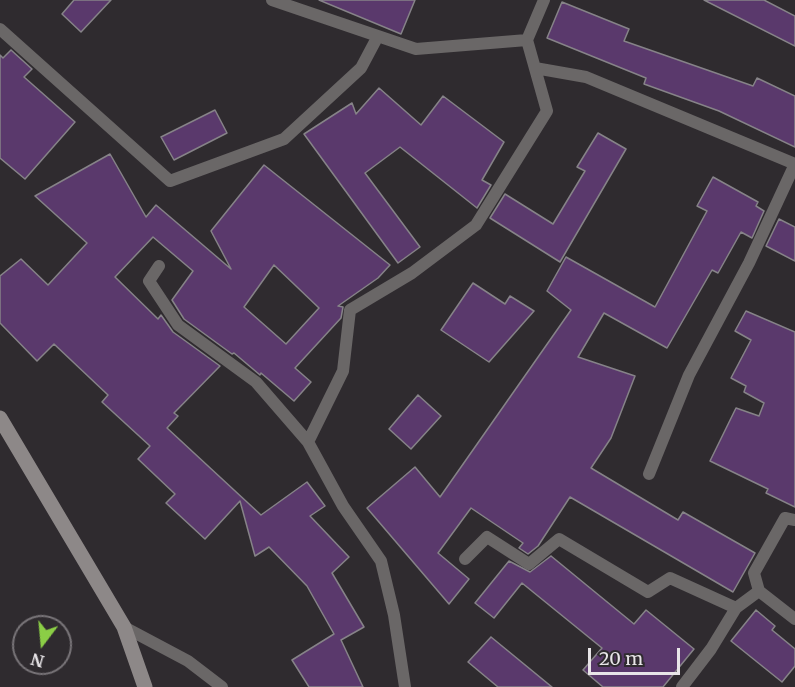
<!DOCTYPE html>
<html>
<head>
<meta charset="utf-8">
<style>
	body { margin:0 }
	#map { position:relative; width:795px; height:687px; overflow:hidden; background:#2f2b2f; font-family:Merriweather,serif }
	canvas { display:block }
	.north { position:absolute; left:12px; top:615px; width:60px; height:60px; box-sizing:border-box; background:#2f2b2f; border:2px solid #797579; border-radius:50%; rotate:196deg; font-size:16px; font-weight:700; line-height:24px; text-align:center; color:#e8e5e8 }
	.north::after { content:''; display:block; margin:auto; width:21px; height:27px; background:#8bce46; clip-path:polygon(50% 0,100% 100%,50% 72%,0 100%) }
	.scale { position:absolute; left:588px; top:648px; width:92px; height:27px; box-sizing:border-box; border:3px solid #e8e5e8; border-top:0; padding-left:8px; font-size:18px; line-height:21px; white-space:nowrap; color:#e8e5e8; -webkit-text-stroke:4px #2f2b2f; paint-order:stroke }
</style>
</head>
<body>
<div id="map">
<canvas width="795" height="687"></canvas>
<div class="north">N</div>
<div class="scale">20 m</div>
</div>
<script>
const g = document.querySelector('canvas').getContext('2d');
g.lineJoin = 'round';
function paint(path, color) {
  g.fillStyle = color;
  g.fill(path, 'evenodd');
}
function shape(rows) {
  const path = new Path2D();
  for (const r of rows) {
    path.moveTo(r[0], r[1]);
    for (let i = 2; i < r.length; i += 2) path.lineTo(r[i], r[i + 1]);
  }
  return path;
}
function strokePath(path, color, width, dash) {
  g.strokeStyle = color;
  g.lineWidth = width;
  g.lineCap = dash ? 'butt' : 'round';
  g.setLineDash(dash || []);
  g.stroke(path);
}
const building = shape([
	[74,0,111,0,81,32,62,14,74,0],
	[319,0,415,0,401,34,319,0],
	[704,0,764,0,795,16,795,46,704,0],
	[562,2,629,29,624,41,753,86,757,78,795,96,795,147,719,111,644,84,646,78,547,38,562,2],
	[11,50,32,69,24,77,75,122,25,179,0,158,0,55,3,58,11,50],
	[379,88,421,125,443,96,504,142,482,180,491,185,477,208,400,147,365,173,420,247,398,263,304,134,352,103,356,114,379,88],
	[215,110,227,133,174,160,161,137,215,110],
	[598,133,626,149,560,262,490,218,505,194,553,224,585,171,577,167,598,133],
	[110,154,146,217,156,205,231,269,211,231,264,165,390,265,378,278,338,306,343,307,341,318,295,368,311,382,294,401,261,373,260,375,234,353,232,354,184,319,172,300,193,271,153,237,115,277,158,319,161,315,173,332,220,366,174,413,178,416,167,428,261,515,307,482,325,506,310,516,349,557,332,573,364,627,341,640,363,687,309,687,292,660,334,634,307,586,269,547,255,556,240,501,205,539,166,503,175,494,138,459,150,446,102,402,108,395,54,344,37,361,0,323,0,276,21,259,48,285,87,243,35,196,110,154],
	[274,265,319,308,286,344,244,307,274,265],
	[713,177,758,202,756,206,764,211,752,238,741,232,718,273,712,270,667,348,604,313,578,357,635,376,611,438,591,468,678,520,683,512,755,553,733,592,570,497,538,546,528,554,519,548,523,543,471,508,438,553,469,579,449,604,367,508,415,467,440,497,571,310,547,291,566,257,655,307,707,211,697,206,713,177],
	[779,219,795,227,795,261,766,246,779,219],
	[473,283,505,304,510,296,534,311,489,362,441,330,473,283],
	[746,311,795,332,795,507,766,493,768,489,710,461,736,408,759,416,764,403,744,392,746,386,731,378,751,340,735,331,746,311],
	[418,395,441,416,411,449,389,429,418,395],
	[551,556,634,624,646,610,694,649,663,687,603,687,583,670,602,648,522,583,494,618,475,603,509,561,530,572,551,556],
	[756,610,775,626,772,630,795,649,795,666,782,682,731,641,756,610],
	[491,637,552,687,498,687,468,662,491,637]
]);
paint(building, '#5a396c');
strokePath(building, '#868388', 1.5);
strokePath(shape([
	[272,0,416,49,527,40],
	[0,29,170,181,284,139,361,68,378,36],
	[535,68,586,77,795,164],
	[159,266,149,281,178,325,256,382,308,442,343,506,381,561,394,615,405,687],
	[308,442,343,371,350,310,412,273,476,225,547,111,527,40,544,0],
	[649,474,689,375,749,263,795,164],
	[465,559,487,537,529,564,559,539,648,592,670,578,736,608,759,591,795,619],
	[759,591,754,573,785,518,795,520],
	[124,627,188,661,222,687],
	[682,687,711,649,736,608]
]), '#6a6767', 12);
strokePath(shape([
	[0,418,124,627,145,687]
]), '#8d8888', 15);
</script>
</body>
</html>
